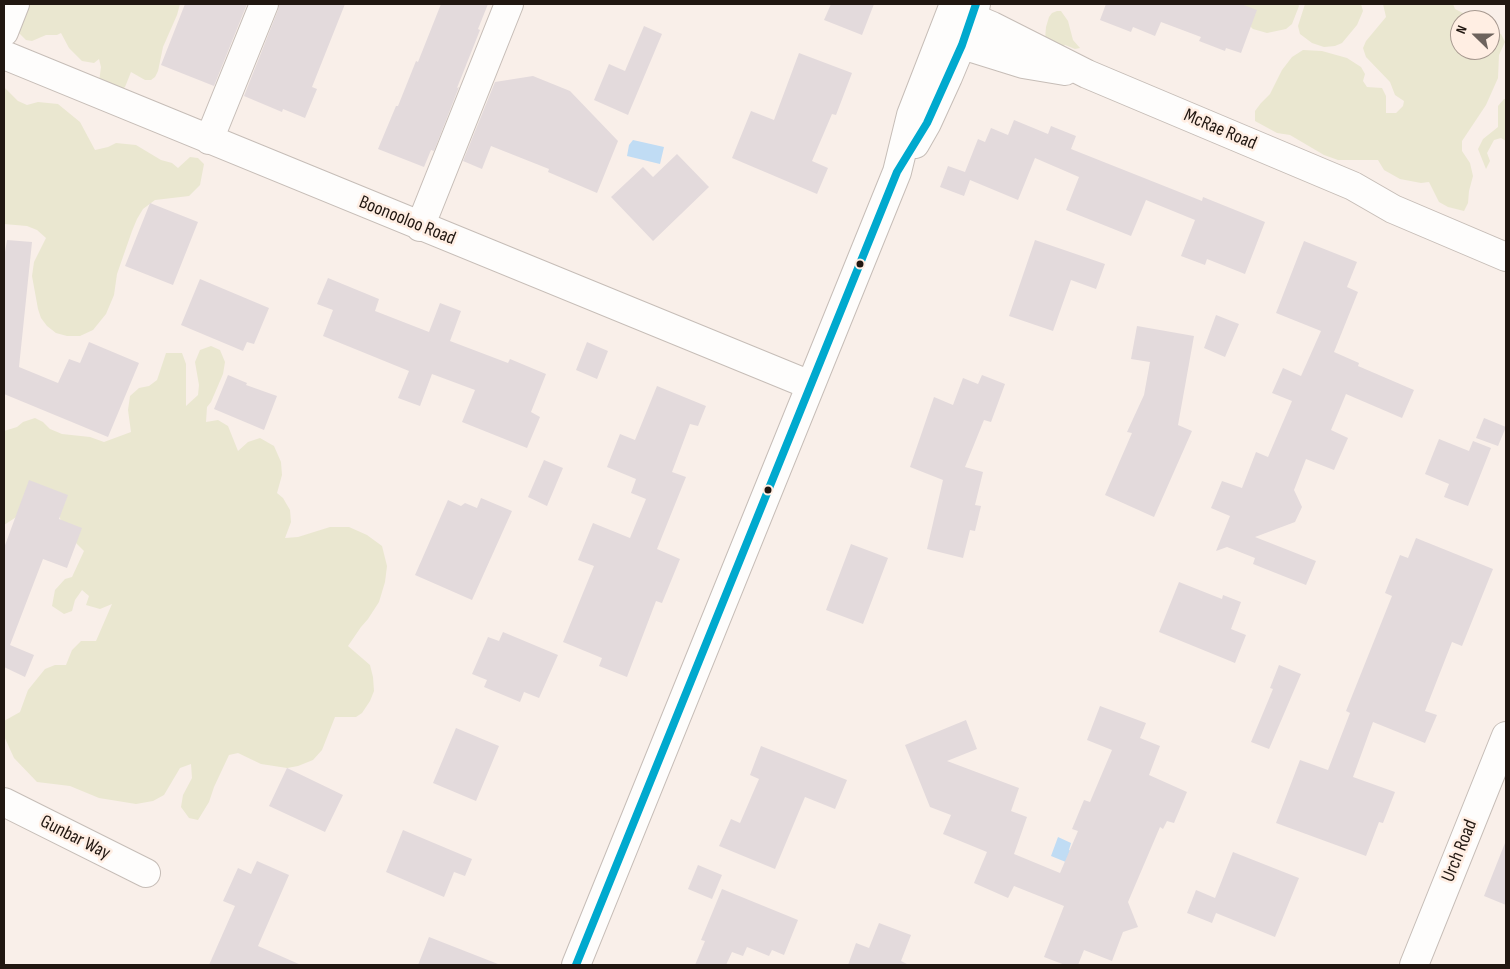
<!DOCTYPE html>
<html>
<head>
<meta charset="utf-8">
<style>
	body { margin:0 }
	#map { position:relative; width:1510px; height:969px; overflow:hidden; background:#f9efe9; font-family:"Sofia Sans Condensed",sans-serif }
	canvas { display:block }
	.frame { position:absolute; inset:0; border:5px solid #211711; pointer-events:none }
	.north { position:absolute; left:1450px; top:10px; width:50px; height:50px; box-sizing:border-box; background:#ffeee3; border:1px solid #a6988f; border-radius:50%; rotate:292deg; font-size:14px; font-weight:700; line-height:20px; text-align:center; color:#211711 }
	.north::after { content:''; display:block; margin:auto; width:18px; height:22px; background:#6d635d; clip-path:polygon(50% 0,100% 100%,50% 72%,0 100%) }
</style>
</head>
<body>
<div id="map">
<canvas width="1510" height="969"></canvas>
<div class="frame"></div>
<div class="north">N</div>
</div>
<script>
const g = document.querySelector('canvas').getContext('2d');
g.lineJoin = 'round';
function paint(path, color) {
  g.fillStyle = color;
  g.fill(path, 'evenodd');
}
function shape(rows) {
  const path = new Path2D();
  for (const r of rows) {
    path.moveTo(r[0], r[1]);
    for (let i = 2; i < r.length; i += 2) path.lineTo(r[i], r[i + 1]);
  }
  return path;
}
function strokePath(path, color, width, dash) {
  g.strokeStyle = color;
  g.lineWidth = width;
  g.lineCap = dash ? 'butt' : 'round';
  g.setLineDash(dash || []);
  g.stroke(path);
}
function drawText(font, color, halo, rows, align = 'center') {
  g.font = font + ' "Sofia Sans Condensed",sans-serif';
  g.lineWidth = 5;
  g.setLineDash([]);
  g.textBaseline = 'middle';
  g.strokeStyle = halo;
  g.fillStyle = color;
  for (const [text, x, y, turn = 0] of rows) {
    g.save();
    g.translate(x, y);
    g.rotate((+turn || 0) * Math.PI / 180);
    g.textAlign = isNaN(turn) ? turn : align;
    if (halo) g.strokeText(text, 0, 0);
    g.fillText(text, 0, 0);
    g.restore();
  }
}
paint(shape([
	[23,4,180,4,177,15,163,47,158,71,155,77,151,80,145,80,131,72,125,87,118,93,99,82,101,67,99,59,94,63,82,61,69,48,61,33,57,35,46,35,32,41,26,40,19,33,17,24],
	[1227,4,1298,4,1299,6,1292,24,1286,29,1267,33,1253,29],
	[1305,4,1361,4,1363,11,1357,25,1342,43,1335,46,1324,47,1312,43,1300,34,1298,26],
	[1383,4,1453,4,1455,9,1465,14,1469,18,1469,20,1460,20,1460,50,1490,50,1490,30,1501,34,1505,42,1499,55,1498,78,1486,105,1462,141,1462,151,1470,163,1473,176,1469,191,1468,203,1464,211,1448,207,1439,202,1429,182,1421,183,1400,179,1384,170,1378,160,1338,160,1324,155,1290,135,1277,133,1255,121,1255,111,1261,103,1270,94,1282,70,1292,57,1303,50,1322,51,1347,58,1361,67,1365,74,1363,81,1367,87,1382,88,1386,96,1386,113,1396,113,1403,106,1404,101,1395,95,1390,82,1366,57,1363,48,1366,41,1386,17],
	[1057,11,1061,11,1068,21,1073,40,1080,48,1075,49,1065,45,1060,48,1045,39,1046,27,1049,17,1052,13],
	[4,87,18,101,27,105,38,102,58,104,80,122,95,150,108,147,116,143,136,145,161,160,172,163,178,168,190,157,198,158,204,164,200,185,189,196,155,200,143,209,137,219,132,231,117,274,114,295,106,314,93,330,80,336,67,336,56,333,47,326,41,318,38,309,32,276,34,262,46,238,37,230,27,226,4,224],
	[1504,99,1506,99,1506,141,1501,138,1494,140,1487,153,1490,161,1486,169,1478,149,1483,139,1498,127,1498,106],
	[211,346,220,350,225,362,223,374,211,402,207,407,206,422,218,420,228,426,238,451,248,442,260,438,274,446,281,462,282,475,277,493,283,498,290,510,291,522,285,538,298,537,330,527,349,527,367,535,382,546,387,566,385,582,379,602,368,619,361,627,348,646,370,665,373,677,374,691,370,701,362,713,356,717,335,717,322,750,313,760,298,766,287,768,261,764,238,753,229,755,214,787,209,802,198,820,189,818,181,807,183,795,192,778,191,764,180,768,164,795,153,801,136,804,99,798,70,786,37,782,14,758,4,736,4,721,20,712,28,690,45,669,55,665,66,665,72,650,81,641,96,641,112,604,100,609,86,605,89,596,82,590,75,600,72,611,64,614,52,606,55,590,65,579,72,577,84,551,63,530,58,510,27,510,4,525,4,431,17,427,23,422,35,418,43,422,50,429,62,434,90,437,104,442,131,432,128,410,130,396,139,388,149,386,157,380,166,353,182,353,186,364,186,406,198,395,199,385,195,362,200,350]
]), '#eae7d0');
paint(shape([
	[633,140,664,147,660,164,627,156,629,145],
	[1058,837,1071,843,1069,850,1092,860,1088,871,1051,856]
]), '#c0dcf4');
paint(shape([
	[185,4,247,4,214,86,161,65],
	[279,4,345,4,312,87,317,89,305,118,283,109,282,112,244,96,278,10],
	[441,4,488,4,478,29,480,30,457,88,459,87,434,151,431,150,424,167,378,149,396,106,398,106,416,61,418,62],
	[831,4,874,4,862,35,824,20],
	[1106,4,1241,4,1257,10,1241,53,1226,48,1225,51,1199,41,1201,37,1161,22,1155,36,1133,27,1131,32,1100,20],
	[644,26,662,34,628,115,594,100,609,64,625,71],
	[799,53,852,73,836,115,832,114,812,161,828,168,817,194,732,158,751,111,774,120],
	[533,76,570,91,618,141,597,193,548,172,549,169,491,146,482,169,463,161,495,82],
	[1014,120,1048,134,1051,126,1076,136,1071,149,1202,201,1203,197,1265,222,1245,274,1207,259,1205,265,1181,256,1195,220,1146,200,1131,236,1066,210,1079,177,1035,158,1018,200,970,180,964,196,940,187,948,166,965,172,978,139,985,142,991,128,1008,135],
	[677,154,709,187,653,241,611,197,643,167,653,177],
	[150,203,198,222,173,285,125,266],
	[7,240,32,242,19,367,58,383,69,359,80,363,89,342,139,363,108,437,4,394,4,252,5,252],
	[1035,240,1105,264,1096,289,1071,280,1053,331,1009,316],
	[1304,241,1357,262,1347,287,1358,292,1334,352,1359,363,1358,366,1414,390,1402,418,1346,394,1331,430,1348,438,1334,470,1306,459,1294,490,1302,507,1295,522,1255,537,1316,561,1306,585,1253,564,1255,558,1227,547,1216,551,1230,516,1211,508,1222,481,1242,488,1256,452,1268,457,1292,401,1272,393,1283,368,1301,376,1321,331,1276,313],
	[328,278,379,299,375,311,429,332,440,303,461,311,450,341,508,363,510,359,546,374,531,412,540,417,527,448,462,422,475,390,432,374,420,406,398,398,409,371,323,336,333,310,317,304],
	[200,279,269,308,254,344,247,342,243,351,181,325],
	[1216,315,1239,324,1225,357,1204,348],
	[1137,326,1194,336,1178,425,1192,431,1154,517,1105,495,1132,433,1127,432,1144,395,1150,362,1131,359],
	[587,342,608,351,597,379,576,370],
	[228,375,247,383,246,385,277,396,264,430,214,409],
	[982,375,1005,384,991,422,984,420,965,467,983,472,975,505,981,506,975,531,970,530,963,558,927,549,943,480,910,467,934,397,953,405,963,378,978,384],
	[657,386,706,406,698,426,690,424,672,472,686,477,657,549,680,559,662,603,656,601,627,677,599,666,602,658,563,642,594,566,578,560,593,523,630,538,646,499,631,493,636,479,607,467,620,434,635,440],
	[1484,418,1506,427,1498,446,1476,438],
	[1439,439,1469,451,1473,441,1491,448,1468,506,1444,497,1449,484,1425,474],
	[544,460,563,468,547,506,528,497],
	[29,480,68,495,59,519,82,528,67,568,43,559,10,645,34,655,25,677,4,667,4,548],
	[481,498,512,511,472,600,415,575,448,500,461,506,465,503,477,508],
	[1416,538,1493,569,1462,646,1452,642,1425,711,1437,715,1425,743,1373,722,1353,777,1395,792,1383,823,1379,822,1366,856,1276,823,1300,760,1328,770,1350,713,1346,711,1392,596,1385,593,1400,555,1408,558],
	[851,544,888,558,863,624,826,610],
	[1179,582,1222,599,1223,595,1241,602,1231,629,1246,635,1235,663,1159,632],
	[503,632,558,655,539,698,524,692,520,702,484,687,487,680,472,674,488,637,499,641],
	[1279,665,1301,674,1269,749,1251,742,1273,689,1270,688],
	[1100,706,1146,723,1140,738,1160,746,1149,775,1187,792,1174,823,1167,821,1163,829,1160,827,1128,902,1138,927,1123,932,1112,961,1084,950,1078,965,1065,965,1044,957,1064,906,1014,886,1008,898,974,883,987,852,943,834,951,815,930,807,905,745,966,720,977,749,947,761,1019,788,1011,811,1027,817,1014,854,1060,873,1078,831,1072,829,1084,800,1090,802,1112,750,1087,740],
	[456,728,499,746,476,801,433,783],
	[761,746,847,780,835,809,805,797,775,869,719,846,731,819,740,823,759,779,750,775],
	[287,768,343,795,325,832,269,806],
	[403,830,472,859,465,876,454,872,444,897,386,872],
	[1505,843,1506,843,1506,905,1484,896],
	[1233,852,1299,878,1275,937,1216,913,1212,923,1187,913,1196,890,1215,898],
	[257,861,289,875,258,946,301,965,209,965,235,906,223,901,238,868,251,874],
	[698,865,722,875,712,899,688,889],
	[722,889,798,920,784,955,772,950,769,956,747,947,743,956,732,952,726,965,695,965,705,941,701,940],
	[879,923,911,935,901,961,909,965,848,965,856,943,869,948],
	[429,937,498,964,498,965,418,965]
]), '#e3dadc');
const minor = shape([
	[952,9,992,26,1087,74,1353,186,1393,209,1506,257],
	[4,32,15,4],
	[946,38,962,45,1023,64,1065,71],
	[4,55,810,385],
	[209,140,264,4],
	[915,144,927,123,948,77,973,17,976,4],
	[420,227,509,4],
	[4,802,146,873],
	[576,965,897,172,911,115,954,4],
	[1414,965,1506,736]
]);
strokePath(minor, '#c6bdb7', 30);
strokePath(minor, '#fefdfc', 28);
strokePath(shape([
	[576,965,897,172,927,123,962,45,976,4]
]), '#00a9ce', 8);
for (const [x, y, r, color] of [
	[860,264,4.5,"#211711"],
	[768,490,4.5,"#211711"]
]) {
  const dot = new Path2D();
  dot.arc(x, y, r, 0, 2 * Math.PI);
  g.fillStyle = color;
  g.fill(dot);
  strokePath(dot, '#ffeee3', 2);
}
drawText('19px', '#211711', '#ffeee3', [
	["McRae Road",1220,130,23],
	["Boonooloo Road",407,221,22],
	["Gunbar Way",75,838,27],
	["Urch Road",1460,851,-68]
]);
</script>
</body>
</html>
